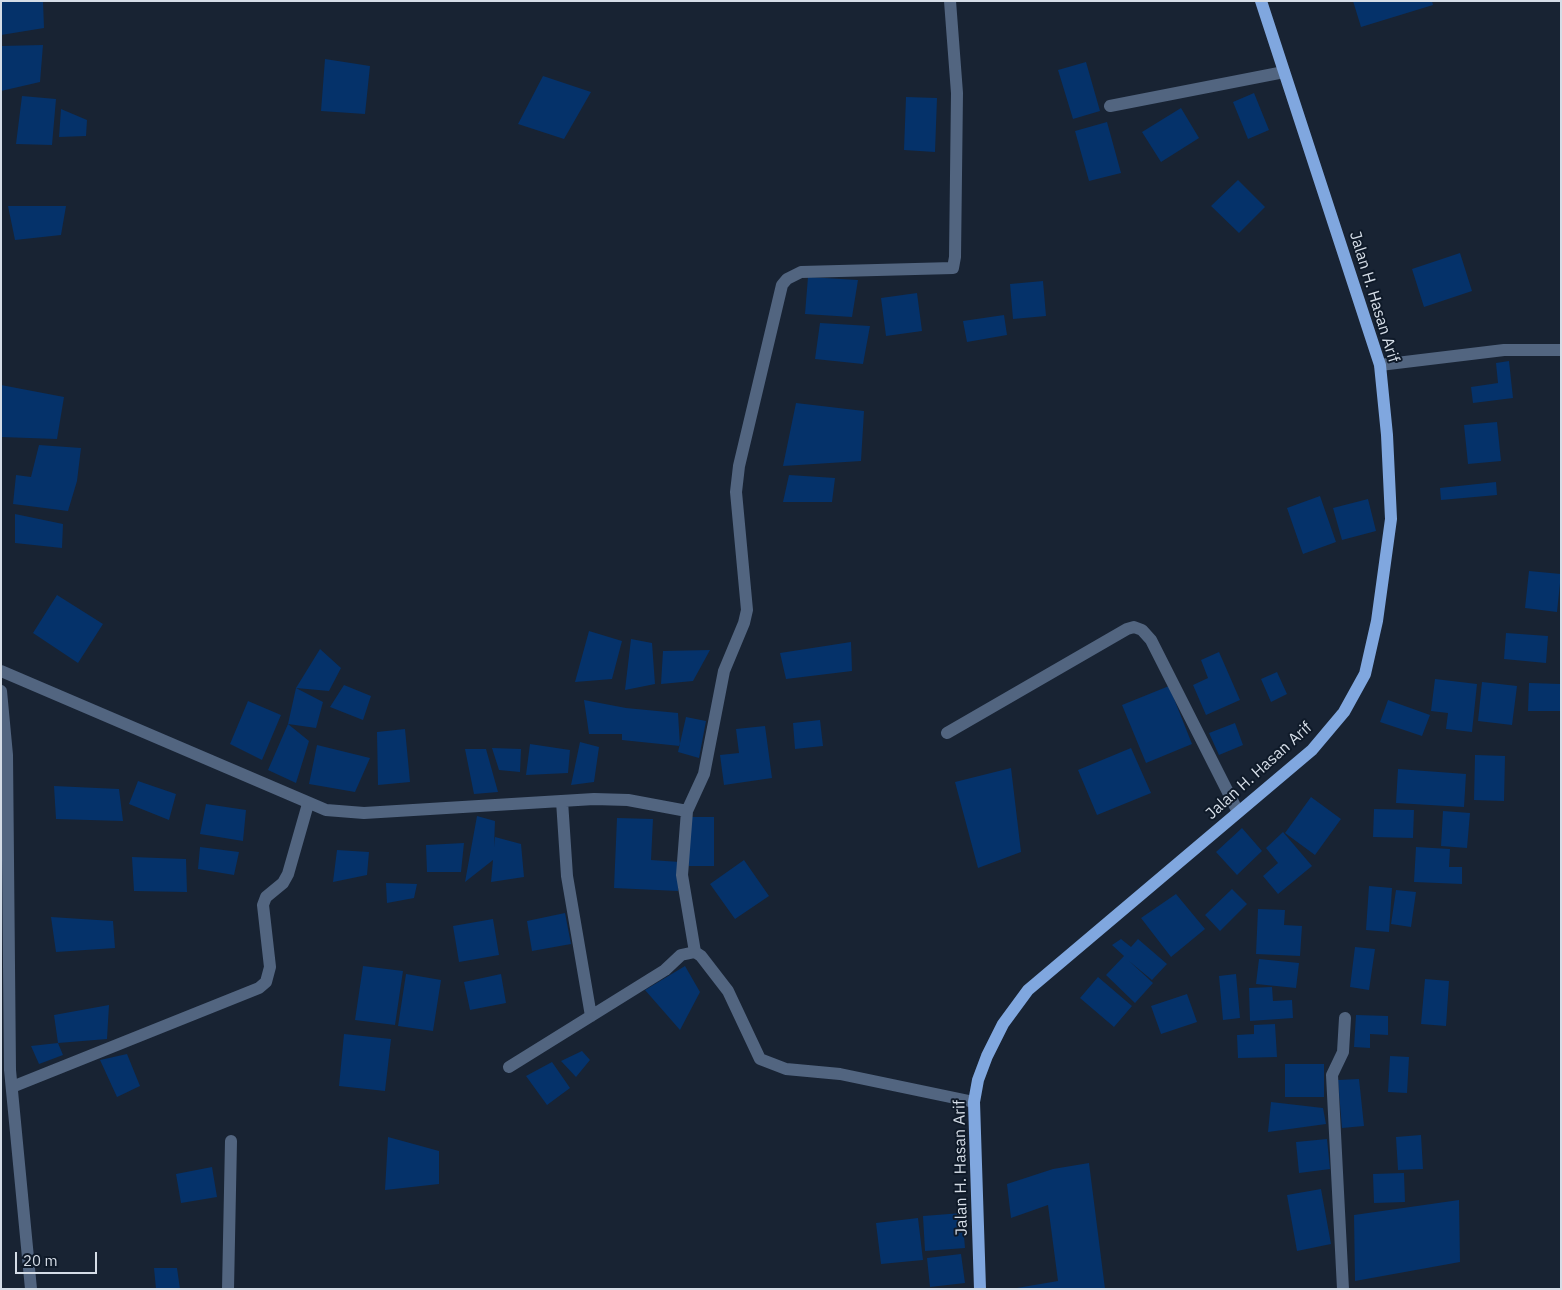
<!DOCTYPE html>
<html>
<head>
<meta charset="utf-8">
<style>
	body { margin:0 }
	#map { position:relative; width:1562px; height:1290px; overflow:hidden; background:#182333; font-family:"IBM Plex Sans",sans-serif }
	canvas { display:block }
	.frame { position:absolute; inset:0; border:2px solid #d5dde7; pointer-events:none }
	.scale { position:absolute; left:15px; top:1252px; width:82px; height:22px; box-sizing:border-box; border:2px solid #d5dde7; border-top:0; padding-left:6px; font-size:15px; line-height:18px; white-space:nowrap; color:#d5dde7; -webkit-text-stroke:4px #0f1a29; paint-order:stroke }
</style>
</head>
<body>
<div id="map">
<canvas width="1562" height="1290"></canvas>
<div class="frame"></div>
<div class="scale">20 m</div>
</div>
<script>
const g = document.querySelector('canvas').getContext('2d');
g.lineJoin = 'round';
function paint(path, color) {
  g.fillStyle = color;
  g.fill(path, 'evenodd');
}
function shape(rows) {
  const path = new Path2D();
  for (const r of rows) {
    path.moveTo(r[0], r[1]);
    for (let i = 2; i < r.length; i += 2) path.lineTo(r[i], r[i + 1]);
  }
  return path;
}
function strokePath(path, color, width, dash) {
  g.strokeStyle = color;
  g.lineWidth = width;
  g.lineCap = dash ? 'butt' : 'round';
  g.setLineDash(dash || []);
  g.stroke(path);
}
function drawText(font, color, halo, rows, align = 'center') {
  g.font = font + ' "IBM Plex Sans",sans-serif';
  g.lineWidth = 4;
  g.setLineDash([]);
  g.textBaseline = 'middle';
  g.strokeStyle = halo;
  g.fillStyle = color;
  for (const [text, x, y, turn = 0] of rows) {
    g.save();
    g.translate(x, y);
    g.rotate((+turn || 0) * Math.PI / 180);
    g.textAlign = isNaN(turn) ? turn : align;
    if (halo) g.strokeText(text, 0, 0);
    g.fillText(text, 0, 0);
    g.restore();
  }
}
paint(shape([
	[1,1,43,1,44,28,1,35],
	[1353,1,1432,1,1433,5,1361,27],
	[43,45,40,82,1,91,1,46],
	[325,59,370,66,365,114,321,111],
	[1086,62,1100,111,1073,119,1058,70],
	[543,76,591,92,564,139,518,124],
	[1254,93,1269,130,1248,139,1233,102],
	[22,96,56,99,52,145,16,144],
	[906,97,937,98,935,152,904,150],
	[1181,108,1199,138,1161,162,1142,132],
	[61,109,87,120,86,136,59,137],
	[1107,122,1121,173,1089,181,1075,131],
	[1238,180,1265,207,1239,233,1211,206],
	[8,206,66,206,61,235,15,240],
	[1460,253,1472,291,1424,307,1412,269],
	[808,277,858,280,852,317,805,314],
	[1043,281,1046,316,1013,319,1010,284],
	[917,293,922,331,886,336,881,298],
	[1004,315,1007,335,967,342,963,321],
	[820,323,870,326,863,364,815,359],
	[1509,361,1513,398,1473,403,1471,387,1498,383,1496,363],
	[1,385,64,397,57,439,1,437],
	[796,403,864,411,861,461,783,466],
	[1497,422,1501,461,1468,464,1464,425],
	[39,445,81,448,77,481,68,511,13,504,16,475,31,477],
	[789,475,835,478,832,502,783,502],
	[1496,482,1497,495,1441,500,1440,488],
	[1320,496,1336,542,1303,554,1287,508],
	[1368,499,1376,531,1342,540,1333,508],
	[15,514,63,524,62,548,15,543],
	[1529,571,1561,574,1557,612,1525,608],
	[57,595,103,624,78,663,33,633],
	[589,631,622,641,612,679,575,682],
	[1506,633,1548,636,1546,663,1504,659],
	[631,639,652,643,655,684,625,690],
	[851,642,852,671,786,679,780,653],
	[320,649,341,668,329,691,296,688,323,702,316,728,288,724,296,688],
	[710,650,693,681,661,684,663,651],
	[1219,652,1240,700,1206,715,1193,685,1208,678,1201,660],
	[1277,672,1287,694,1271,702,1261,679],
	[1435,679,1477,684,1472,732,1446,729,1448,713,1431,711],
	[1482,682,1517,686,1512,725,1478,721],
	[1529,683,1561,684,1561,711,1528,711],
	[344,685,371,696,363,720,330,707],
	[1169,686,1192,744,1146,763,1122,705],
	[584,700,626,708,678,713,680,746,622,740,622,734,589,734],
	[1388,700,1430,715,1422,736,1380,722],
	[248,701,281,715,262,760,230,744],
	[686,717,706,721,699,758,678,752],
	[820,720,823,746,795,749,793,723],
	[1235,723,1243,745,1219,755,1209,733],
	[288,724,309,741,296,783,268,770],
	[765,726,772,778,724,785,720,755,739,753,736,729],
	[405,729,410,782,378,785,377,732],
	[580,742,599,747,594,782,571,785],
	[530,744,570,750,568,773,526,775],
	[317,745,370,758,355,792,309,784],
	[492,748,521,749,520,772,499,770],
	[1131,748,1151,793,1097,815,1078,770],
	[465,749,486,749,498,792,474,794],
	[1475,755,1505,756,1504,801,1474,800],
	[1011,768,1021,852,978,868,955,782],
	[1398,769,1466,774,1464,807,1396,803],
	[138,781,176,794,169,820,129,804],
	[54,786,119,789,123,821,56,819],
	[1311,797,1341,819,1315,855,1285,833],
	[206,804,246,810,243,841,200,834],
	[1374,809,1414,810,1413,838,1373,837],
	[1443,811,1470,813,1467,848,1441,846],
	[477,816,495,821,494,847,495,837,521,844,524,877,491,882,493,860,465,882],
	[689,817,714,817,714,866,689,866],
	[617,818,653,819,651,860,680,862,678,891,614,888],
	[1242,828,1262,851,1237,875,1216,852],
	[1283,832,1312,866,1278,894,1263,876,1278,863,1266,848],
	[464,843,461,872,427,872,426,845],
	[200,847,239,852,234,875,198,869],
	[1416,847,1450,849,1449,867,1462,867,1462,884,1414,882],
	[337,850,369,852,367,875,333,882],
	[132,857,186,859,187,892,134,891],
	[744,860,769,896,735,919,710,884],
	[386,883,417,884,414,898,387,903],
	[1369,886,1392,888,1389,932,1366,930],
	[1232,889,1247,904,1220,931,1205,915],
	[1396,890,1416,892,1411,927,1391,924],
	[1176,894,1205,929,1171,957,1141,918],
	[1258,909,1285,910,1284,925,1302,926,1300,956,1256,954],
	[565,913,571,944,532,951,527,921],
	[51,917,113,921,115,948,56,952],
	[493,919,499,955,459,962,453,926],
	[1121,939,1131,947,1138,939,1167,964,1152,980,1129,961,1153,983,1135,1003,1106,975,1124,956,1112,945],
	[1355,947,1375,949,1369,990,1350,987],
	[1259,959,1299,963,1296,988,1256,984],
	[363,966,403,971,395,1025,355,1020],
	[685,966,700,992,680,1030,645,990],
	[406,974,441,980,433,1031,398,1026],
	[501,974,506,1003,470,1010,464,982],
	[1236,974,1240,1018,1223,1020,1219,976],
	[1098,977,1132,1006,1114,1027,1080,998],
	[1425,979,1449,981,1446,1026,1421,1024],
	[1272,987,1273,1001,1292,1000,1293,1018,1250,1021,1249,988],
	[1187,994,1197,1022,1161,1034,1151,1006],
	[109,1005,107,1039,58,1043,54,1015],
	[1356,1015,1388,1016,1388,1035,1370,1034,1370,1048,1354,1047],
	[1275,1024,1277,1057,1238,1058,1237,1035,1254,1034,1254,1025],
	[344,1034,391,1039,385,1091,339,1086],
	[58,1043,63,1055,39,1064,31,1046],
	[582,1051,590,1060,576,1077,561,1061],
	[127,1054,140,1086,117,1097,100,1060],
	[1390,1056,1409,1057,1407,1093,1388,1092],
	[552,1062,570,1088,547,1105,526,1076],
	[1285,1064,1324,1064,1324,1097,1285,1097],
	[1359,1079,1364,1126,1342,1128,1338,1080],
	[1271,1102,1323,1108,1326,1124,1268,1132],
	[1421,1135,1423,1169,1398,1170,1396,1137],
	[388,1137,439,1151,439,1184,385,1190],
	[1327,1139,1330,1169,1299,1173,1296,1142],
	[1089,1163,1105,1289,1011,1289,1058,1281,1048,1205,1011,1218,1007,1184,1053,1169],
	[212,1167,217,1197,181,1203,176,1174],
	[1404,1173,1405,1202,1374,1203,1373,1174],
	[1321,1189,1331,1244,1297,1251,1287,1195],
	[1459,1200,1460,1262,1355,1281,1354,1215],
	[962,1213,965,1248,925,1251,923,1216],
	[918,1218,923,1260,881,1264,876,1223],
	[961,1254,965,1283,930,1287,927,1258],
	[154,1268,177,1268,180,1289,156,1289]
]), '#05326a');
strokePath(shape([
	[1110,106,1284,72],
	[1380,365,1504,350,1561,350],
	[1,671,326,810,364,813,594,799,628,800,687,811],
	[1,691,7,755,10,1070,31,1289],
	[947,733,1127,629,1134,627,1142,630,1151,640,1238,812],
	[562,801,567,876,591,1016],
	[695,952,682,875,687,811,704,774,724,671,744,623,747,610,736,492,739,466,782,285,787,279,801,272,953,268,955,257,957,93,950,1],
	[509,1067,665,970,681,955,695,952,701,956,728,991,760,1059,786,1069,840,1074,974,1102],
	[12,1087,259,988,266,982,270,967,263,905,266,897,283,883,288,874,308,804],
	[228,1289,231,1141],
	[1343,1289,1332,1075,1343,1052,1345,1018]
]), '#526580', 12);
strokePath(shape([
	[980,1289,974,1102,978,1080,987,1056,1003,1024,1028,990,1312,750,1344,712,1365,674,1377,621,1391,519,1387,435,1380,365,1261,1]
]), '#80a7df', 12);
drawText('16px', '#d5dde7', '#0f1a29', [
	["Jalan H. Hasan Arif",1374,297,73],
	["Jalan H. Hasan Arif",1259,771,-42],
	["Jalan H. Hasan Arif",961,1168,-91]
]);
</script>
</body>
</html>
